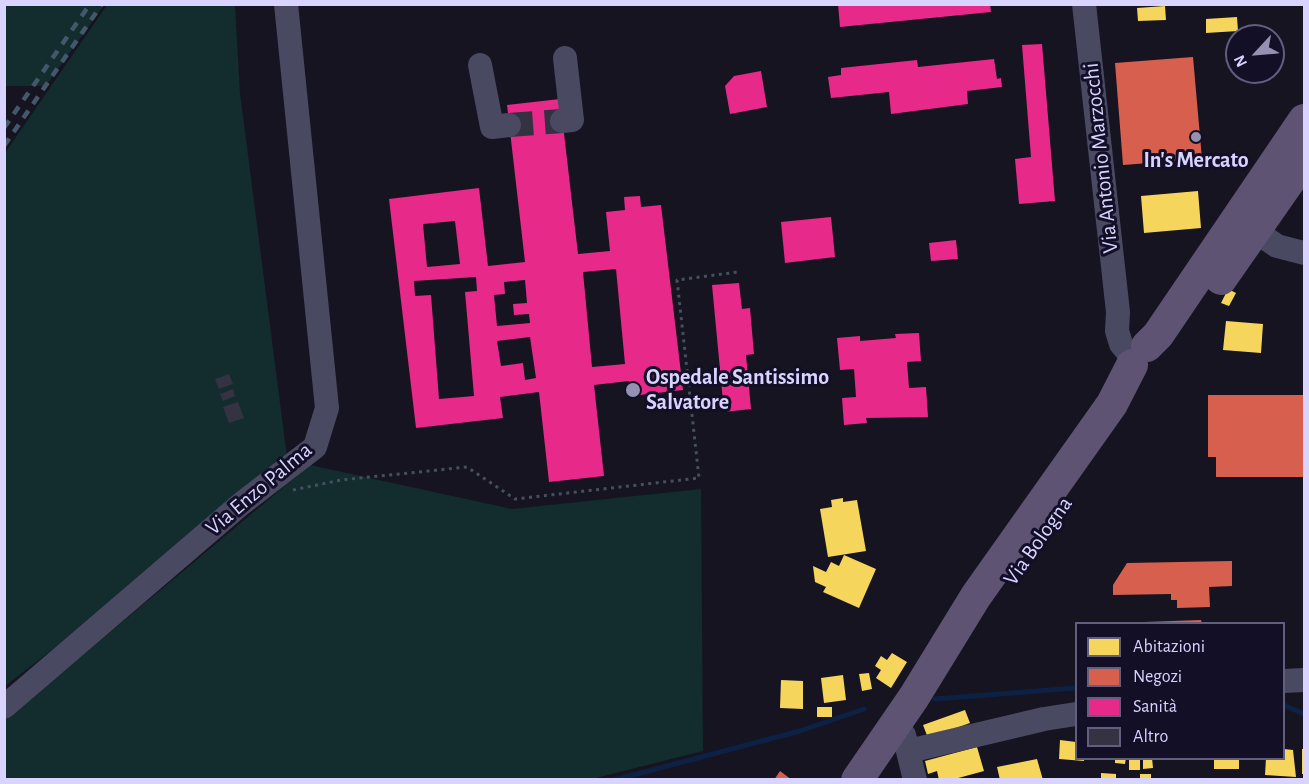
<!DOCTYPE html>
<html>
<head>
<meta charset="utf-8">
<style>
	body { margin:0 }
	#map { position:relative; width:1309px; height:784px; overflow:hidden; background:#161421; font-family:"Alegreya Sans",sans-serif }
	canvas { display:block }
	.frame { position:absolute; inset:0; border:6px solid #d9d4ff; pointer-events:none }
	.legend { position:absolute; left:1075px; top:622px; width:210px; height:138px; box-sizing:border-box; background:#130f26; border:2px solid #625e7d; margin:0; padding:8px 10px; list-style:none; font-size:18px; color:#d9d4ff }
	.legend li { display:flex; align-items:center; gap:12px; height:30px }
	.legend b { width:30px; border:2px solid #625e7d }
	.north { position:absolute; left:1225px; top:24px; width:60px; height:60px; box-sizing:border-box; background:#130f26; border:2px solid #625e7d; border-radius:50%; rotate:244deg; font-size:16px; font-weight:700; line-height:24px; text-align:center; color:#d9d4ff }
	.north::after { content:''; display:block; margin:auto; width:21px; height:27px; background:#9591b1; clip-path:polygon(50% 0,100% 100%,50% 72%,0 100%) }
</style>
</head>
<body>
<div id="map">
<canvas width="1309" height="784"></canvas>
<div class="frame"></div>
<ul class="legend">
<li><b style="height:16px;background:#f6d55c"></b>Abitazioni</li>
<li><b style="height:16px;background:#d6604d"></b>Negozi</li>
<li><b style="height:16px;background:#e7298a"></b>Sanità</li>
<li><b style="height:16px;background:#343243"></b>Altro</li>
</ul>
<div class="north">N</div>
</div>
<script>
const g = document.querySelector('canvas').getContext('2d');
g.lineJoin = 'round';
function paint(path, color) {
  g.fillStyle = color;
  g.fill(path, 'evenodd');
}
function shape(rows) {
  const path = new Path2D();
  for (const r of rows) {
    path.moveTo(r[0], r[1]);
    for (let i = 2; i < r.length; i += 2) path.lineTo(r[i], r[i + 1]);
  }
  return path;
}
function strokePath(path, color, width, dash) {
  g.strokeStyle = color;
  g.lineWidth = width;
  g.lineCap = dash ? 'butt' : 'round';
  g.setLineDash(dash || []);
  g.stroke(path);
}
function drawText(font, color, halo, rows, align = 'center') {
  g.font = font + ' "Alegreya Sans",sans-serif';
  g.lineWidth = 6;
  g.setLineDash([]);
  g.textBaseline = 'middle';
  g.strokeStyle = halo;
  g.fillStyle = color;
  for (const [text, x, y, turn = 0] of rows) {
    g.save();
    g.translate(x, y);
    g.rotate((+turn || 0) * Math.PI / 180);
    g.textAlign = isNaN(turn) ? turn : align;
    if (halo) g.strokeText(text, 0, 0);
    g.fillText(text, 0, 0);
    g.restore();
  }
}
paint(shape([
	[4,5,5,4,104,5,46,86,5,86],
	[107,5,235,5,240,93,287,457,83,626,5,686,5,153],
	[310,465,512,509,701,489,703,751,588,780,5,780,5,720]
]), '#132c2d');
paint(shape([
	[1165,6,1166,20,1138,21,1137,8],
	[1237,17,1238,31,1206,33,1206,19],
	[1198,191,1201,228,1144,233,1141,196],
	[1228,289,1236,293,1229,306,1221,303],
	[1226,321,1263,324,1261,353,1223,350],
	[843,498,843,502,857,500,866,551,828,557,820,509,832,507,831,500],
	[844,555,876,569,859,608,823,592,826,587,815,582,813,566,826,572,831,562,839,566],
	[892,653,907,662,891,688,876,678,881,670,875,666,881,656,887,660],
	[869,673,872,689,862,691,859,674],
	[843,675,846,700,824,703,821,678],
	[781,680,803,681,803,709,780,708],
	[817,707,832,707,832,717,817,717],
	[965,710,970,723,928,738,923,725],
	[1060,740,1076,742,1076,758,1084,758,1084,761,1059,759],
	[977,747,984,771,951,780,939,780,937,771,928,774,925,761],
	[1284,749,1293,750,1296,777,1265,775,1266,758,1284,758],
	[1302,749,1304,749,1304,774,1302,774],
	[1115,758,1126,758,1125,764,1115,763],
	[1129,758,1140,760,1140,770,1129,770],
	[1152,758,1153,768,1143,769,1143,759],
	[1214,758,1239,758,1239,769,1214,769],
	[1037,759,1043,780,1000,780,997,767],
	[1101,773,1116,774,1116,780,1101,780],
	[1140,774,1151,774,1151,780,1140,780]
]), '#f6d55c');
paint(shape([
	[1193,57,1202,159,1123,165,1115,63],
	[1208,395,1304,395,1304,477,1216,477,1216,457,1208,457],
	[1232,561,1232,586,1209,587,1210,607,1177,608,1177,600,1171,600,1171,594,1113,595,1113,585,1127,563],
	[1201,620,1202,624,1145,624,1145,622],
	[780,771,792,780,774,780]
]), '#d6604d');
paint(shape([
	[838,4,990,4,991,12,840,27],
	[1042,44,1055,201,1019,204,1015,159,1031,157,1022,45],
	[994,59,997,79,1001,78,1002,87,967,91,968,104,891,114,889,92,831,98,828,77,841,75,841,68,917,60,918,67],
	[761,71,767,107,730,114,725,86,734,76],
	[560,99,578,254,610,251,606,212,625,210,624,197,640,196,641,207,661,205,683,390,631,396,629,381,594,385,604,476,549,482,539,392,500,397,503,418,416,428,389,199,479,188,488,266,525,262,507,105],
	[455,221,460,264,427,267,423,224],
	[616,269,625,364,592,367,583,272],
	[476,277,477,291,465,292,474,396,439,399,431,295,415,296,414,281],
	[525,280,527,303,513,304,514,315,529,314,530,323,497,326,494,295,505,294,504,282],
	[530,337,536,378,525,380,523,363,501,366,497,341],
	[831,217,835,257,785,263,781,222],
	[956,240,958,259,931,261,929,243],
	[739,283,742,309,750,308,754,354,746,355,751,409,724,412,712,285],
	[919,333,921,361,907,362,909,388,926,387,928,417,866,418,867,423,844,425,842,398,856,397,854,369,840,370,837,338,860,336,860,341,896,338,895,334]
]), '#e7298a');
strokePath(shape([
	[935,699,1076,688],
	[1284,705,1304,714],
	[614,780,800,731,864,709]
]), '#0d2144', 5);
paint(shape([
	[229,374,233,384,219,389,215,379],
	[233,389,235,396,223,401,220,394],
	[238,402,244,418,229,423,223,407]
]), '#343243');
strokePath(shape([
	[509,125,562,121]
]), '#333142', 24, [24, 12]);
strokePath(shape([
	[293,490,341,480,467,467,515,499,699,478,677,280,738,272]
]), '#44505f', 3, [3, 4.5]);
strokePath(shape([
	[1084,4,1118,312,1117,331,1121,344,1130,355],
	[480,65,492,127,509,125],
	[562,121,572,120,565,58],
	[1255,231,1277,246,1304,253],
	[1284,681,1304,680],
	[4,707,241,504,315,447,327,408,286,4],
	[904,735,915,780],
	[909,751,1044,719,1076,714]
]), '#4a4962', 24);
strokePath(shape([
	[1221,279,1304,160],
	[1147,346,1158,335,1304,120],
	[857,780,914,697,976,596,1112,404,1132,365]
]), '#5e5373', 32);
strokePath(shape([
	[4,128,90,4],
	[4,146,102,4]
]), '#43596b', 4.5, [9, 8]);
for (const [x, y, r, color] of [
	[1196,137,6,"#9591b1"],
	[633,390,8,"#9591b1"]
]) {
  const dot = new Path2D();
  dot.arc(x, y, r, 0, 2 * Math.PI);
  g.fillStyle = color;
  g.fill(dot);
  strokePath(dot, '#130f26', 2);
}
drawText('22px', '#d9d4ff', '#130f26', [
	["Via Antonio Marzocchi",1101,158,-96],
	["Via Enzo Palma",259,489,-40],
	["Via Bologna",1038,541,-55]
]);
drawText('bold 22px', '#d9d4ff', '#130f26', [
	["In's Mercato",1196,160],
	["Ospedale Santissimo",646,377,"left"],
	["Salvatore",646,402,"left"]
]);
</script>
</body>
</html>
